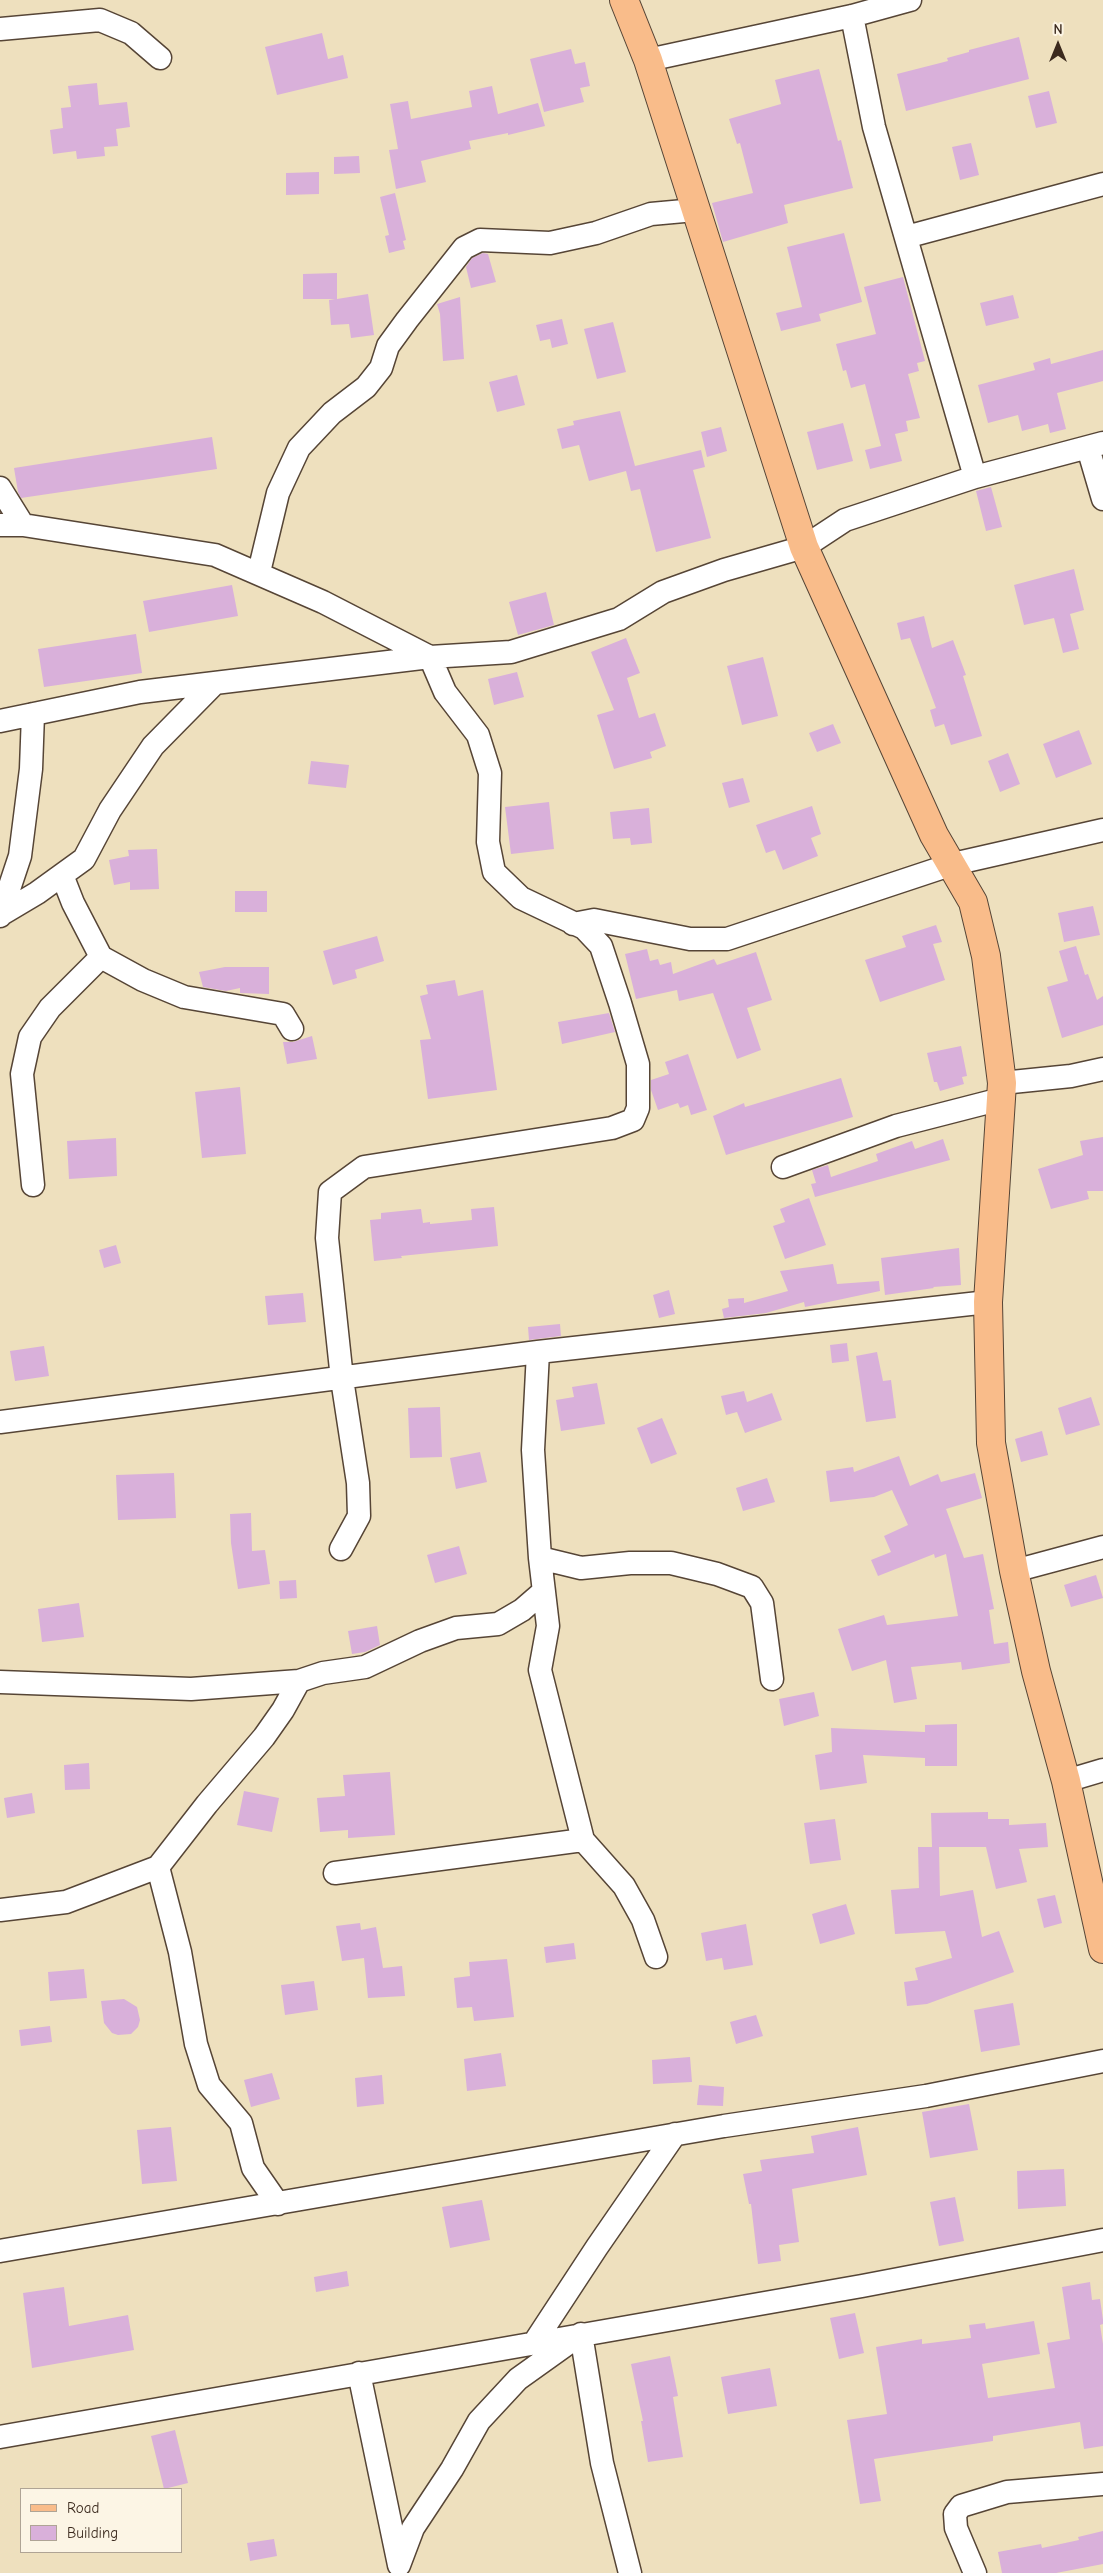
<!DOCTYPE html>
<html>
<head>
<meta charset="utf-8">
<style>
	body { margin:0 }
	#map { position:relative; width:1103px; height:2573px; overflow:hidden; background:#eee0be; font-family:"Comic Neue",sans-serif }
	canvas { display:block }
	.legend { position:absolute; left:20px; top:2488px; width:162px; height:65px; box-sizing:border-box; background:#fcf5e5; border:1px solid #afa495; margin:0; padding:6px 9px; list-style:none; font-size:15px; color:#3b2a1e }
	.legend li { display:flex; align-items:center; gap:10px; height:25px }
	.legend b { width:25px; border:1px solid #afa495 }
	.north { position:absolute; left:1033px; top:20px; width:50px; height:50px; -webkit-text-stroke:4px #fcf5e5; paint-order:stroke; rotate:0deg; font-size:14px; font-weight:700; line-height:20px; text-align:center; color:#3b2a1e }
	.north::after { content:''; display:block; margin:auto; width:18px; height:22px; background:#3b2a1e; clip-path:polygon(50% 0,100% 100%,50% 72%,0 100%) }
</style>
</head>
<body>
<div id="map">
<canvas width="1103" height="2573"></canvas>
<ul class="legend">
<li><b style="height:6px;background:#f9bc8a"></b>Road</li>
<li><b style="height:14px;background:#d9b0da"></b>Building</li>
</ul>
<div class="north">N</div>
</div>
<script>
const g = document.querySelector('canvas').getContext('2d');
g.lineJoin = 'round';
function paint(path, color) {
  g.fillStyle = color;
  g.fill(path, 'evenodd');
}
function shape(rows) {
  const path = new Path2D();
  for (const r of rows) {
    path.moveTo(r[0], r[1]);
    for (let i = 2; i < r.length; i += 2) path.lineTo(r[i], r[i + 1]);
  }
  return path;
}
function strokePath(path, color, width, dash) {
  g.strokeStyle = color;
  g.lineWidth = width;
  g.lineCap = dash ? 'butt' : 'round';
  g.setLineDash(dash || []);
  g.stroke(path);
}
paint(shape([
	[322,33,328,59,343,55,348,78,277,95,265,47],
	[1019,37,1029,79,906,111,897,74,948,61,947,58,969,52,969,50],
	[571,49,575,64,585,62,590,86,580,88,584,102,544,112,530,59],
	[819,69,838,141,841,140,853,188,784,205,788,223,723,242,712,203,753,193,740,143,737,144,729,119,781,104,775,80],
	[97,83,99,105,127,102,130,127,116,129,118,146,104,147,105,156,77,159,76,151,53,154,50,130,63,128,61,108,71,107,68,86],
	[492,86,498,114,538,103,545,126,508,135,508,133,469,141,471,149,421,161,426,182,396,189,389,150,398,149,390,104,408,101,411,119,472,107,469,91],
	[1049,91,1057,123,1036,128,1028,96],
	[971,143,979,175,960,180,952,147],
	[359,156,360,173,334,174,334,157],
	[319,172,319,194,286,195,286,173],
	[395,193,406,240,403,241,405,249,389,253,385,236,389,235,380,197],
	[844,233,862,302,819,314,821,321,781,331,776,313,802,307,787,247],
	[483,253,488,254,496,282,471,288,466,267,472,258],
	[337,273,337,299,368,294,374,335,351,338,349,324,331,325,329,300,335,299,303,299,303,274],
	[903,277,925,361,917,363,919,371,908,374,920,418,906,421,908,431,895,434,902,461,870,469,865,450,881,446,865,384,851,388,846,370,843,371,836,344,876,334,864,287],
	[1013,295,1019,318,986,326,980,303],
	[460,297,464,359,443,361,440,314,437,304],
	[562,319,568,344,552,348,550,339,540,341,536,325],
	[613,322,626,372,597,379,584,329],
	[1103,350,1103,381,1057,393,1066,429,1050,433,1048,424,1022,431,1018,415,988,423,978,385,1035,370,1033,363,1050,358,1051,364],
	[517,375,525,405,497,412,489,382],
	[620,411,635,466,701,450,705,467,693,470,711,538,656,552,640,489,631,491,626,471,589,481,579,445,562,449,557,429,574,425,573,421],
	[843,423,853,461,817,470,807,432],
	[721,427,727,451,707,457,701,432],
	[212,437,217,469,21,498,18,492,14,468],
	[991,487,1002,527,986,531,976,491],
	[1074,569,1084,610,1070,614,1079,649,1063,653,1054,618,1024,625,1014,585],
	[232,585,238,616,149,632,143,601],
	[546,592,554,625,518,635,509,602],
	[924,616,932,648,953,640,966,675,963,676,982,736,951,745,944,724,935,727,930,710,936,708,910,638,901,640,897,623],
	[136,634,142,673,44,687,38,649],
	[626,638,640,673,627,678,639,718,655,713,666,746,650,752,652,758,614,769,597,715,614,710,591,652],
	[763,657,778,716,742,725,727,666],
	[517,672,524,697,494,705,488,679],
	[833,724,841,743,817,752,809,733],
	[1079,730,1092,764,1056,778,1043,744],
	[1008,753,1020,784,1000,792,988,761],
	[311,761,349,765,346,788,308,784],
	[743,778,750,802,729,808,722,783],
	[549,802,554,849,511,854,505,807],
	[812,806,821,834,811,838,818,856,783,870,775,850,766,853,756,825],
	[649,808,652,843,631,845,630,838,613,839,610,812],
	[157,849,159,889,130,890,130,882,114,885,109,860,129,856,128,850],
	[235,891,267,891,267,912,235,912],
	[1093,906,1100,935,1064,942,1058,913],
	[936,925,942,942,933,944,945,980,880,1002,865,960,906,947,902,936],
	[377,936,384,961,355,970,357,978,333,985,323,951],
	[1076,946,1085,975,1088,974,1097,1000,1103,996,1103,1025,1062,1038,1047,987,1068,981,1059,951],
	[647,949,650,961,658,959,660,965,671,962,673,974,714,959,717,965,756,952,772,1000,747,1008,761,1050,737,1059,713,993,679,1001,677,990,636,999,625,954],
	[225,967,269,967,269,994,240,993,240,988,226,991,203,987,199,972],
	[455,980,458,996,483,990,497,1090,428,1099,420,1040,431,1039,420,996,428,994,426,985],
	[609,1013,615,1032,562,1044,558,1022],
	[312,1036,317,1059,287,1064,283,1042,293,1042],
	[961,1046,967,1076,962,1077,964,1084,940,1091,937,1082,934,1082,927,1053],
	[688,1054,707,1110,691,1115,688,1105,680,1108,678,1103,658,1110,651,1090,651,1080,669,1074,665,1062],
	[841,1078,853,1117,726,1155,713,1116,744,1103,745,1107],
	[240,1087,246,1154,202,1158,195,1092],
	[1103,1137,1103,1191,1087,1191,1089,1199,1051,1209,1038,1169,1083,1155,1080,1141],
	[116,1138,117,1176,69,1179,67,1141],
	[943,1139,950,1160,815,1197,811,1184,816,1183,812,1170,828,1165,831,1177,878,1161,876,1154,912,1141,915,1149],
	[809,1198,826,1245,785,1259,773,1226,785,1222,780,1209],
	[494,1207,498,1246,401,1256,402,1258,374,1261,370,1220,381,1219,381,1213,421,1209,423,1223,430,1222,430,1224,472,1220,471,1209],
	[116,1245,121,1263,104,1268,99,1250],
	[959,1248,961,1285,933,1287,934,1288,885,1295,881,1258],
	[833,1264,837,1284,879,1281,880,1291,805,1307,804,1302,766,1313,724,1318,722,1309,729,1307,728,1299,744,1298,744,1303,788,1291,780,1271],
	[669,1290,675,1314,659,1318,653,1295],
	[303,1293,306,1322,268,1325,265,1296],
	[560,1324,561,1336,529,1340,528,1327],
	[847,1343,849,1361,832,1363,830,1345],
	[44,1346,49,1376,15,1381,10,1351],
	[877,1352,883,1381,891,1380,896,1418,866,1422,856,1356],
	[597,1383,605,1424,561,1431,556,1400,574,1397,572,1387],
	[744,1391,747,1402,772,1393,782,1420,745,1433,737,1412,726,1415,721,1396],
	[1091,1397,1100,1425,1066,1435,1058,1408],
	[440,1407,442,1457,410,1458,408,1408],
	[662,1418,677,1454,651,1464,637,1428],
	[1042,1431,1048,1455,1021,1462,1015,1439],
	[480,1452,487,1482,456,1489,450,1458],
	[899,1456,910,1486,938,1474,941,1482,975,1473,982,1498,946,1509,964,1558,983,1554,994,1609,989,1610,994,1644,1008,1642,1010,1663,962,1670,961,1662,911,1667,917,1699,894,1703,886,1660,852,1671,838,1629,884,1615,887,1625,958,1616,946,1554,935,1558,934,1554,878,1576,871,1560,891,1552,884,1536,908,1525,892,1490,874,1497,830,1502,826,1471,853,1467,854,1472],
	[174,1473,176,1518,118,1520,116,1475],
	[767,1478,775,1502,743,1511,736,1488],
	[251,1513,252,1551,265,1550,270,1584,238,1589,231,1543,230,1514],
	[459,1546,467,1574,435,1583,427,1555],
	[1096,1575,1103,1598,1071,1607,1064,1585],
	[296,1580,297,1598,280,1599,279,1581],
	[79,1603,84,1637,42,1642,38,1609],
	[377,1626,380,1645,365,1652,352,1654,348,1631],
	[814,1692,819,1716,784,1726,779,1699],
	[957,1724,957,1766,925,1766,925,1758,863,1755,867,1783,820,1790,815,1755,832,1752,831,1728,925,1732,925,1725],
	[89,1763,90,1789,65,1790,64,1765],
	[390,1772,395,1835,348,1838,348,1830,320,1832,317,1798,345,1796,343,1775],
	[244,1791,279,1798,272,1832,237,1825],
	[32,1793,35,1813,7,1818,4,1798],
	[988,1812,988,1819,1009,1819,1009,1825,1046,1823,1048,1847,1019,1849,1027,1882,996,1889,986,1847,939,1847,940,1896,973,1890,982,1937,999,1931,1014,1972,927,2004,907,2006,904,1982,918,1980,915,1968,952,1958,945,1931,895,1934,891,1890,919,1888,918,1847,932,1847,931,1813],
	[835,1819,841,1860,810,1864,804,1823],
	[1055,1895,1062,1923,1044,1928,1037,1899],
	[846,1904,855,1934,820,1944,812,1914],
	[360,1923,361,1930,376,1927,383,1968,402,1966,405,1996,368,1998,364,1958,342,1961,336,1926],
	[746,1924,753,1965,724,1970,722,1958,706,1961,701,1933],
	[574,1943,576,1959,546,1963,544,1947],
	[507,1959,514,2017,474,2021,472,2007,457,2008,454,1978,470,1976,469,1962],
	[84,1969,87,1998,50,2001,48,1972],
	[314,1981,318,2010,285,2015,281,1985],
	[124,1999,137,2007,140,2020,138,2027,131,2034,118,2035,112,2033,104,2023,101,2001],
	[1013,2003,1020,2045,981,2052,974,2010],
	[756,2015,763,2036,736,2044,730,2022],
	[50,2026,52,2042,21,2046,19,2030],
	[501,2053,506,2086,467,2091,464,2059],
	[690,2057,692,2082,653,2084,652,2060],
	[272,2073,280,2099,251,2107,244,2080],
	[382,2075,384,2104,357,2107,355,2078],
	[699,2085,724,2087,723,2106,697,2105],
	[969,2104,978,2150,930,2158,922,2112],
	[171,2127,177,2181,142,2184,137,2130],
	[858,2127,867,2175,792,2189,799,2242,779,2245,781,2261,758,2264,751,2204,749,2204,743,2174,762,2171,760,2160,814,2153,811,2136],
	[1064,2169,1066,2206,1018,2209,1017,2171],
	[955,2197,964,2241,939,2246,930,2202],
	[482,2200,490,2240,450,2248,442,2207],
	[347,2271,349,2286,316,2292,314,2277],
	[1090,2282,1092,2300,1100,2299,1103,2320,1103,2324,1100,2325,1103,2344,1103,2446,1084,2449,1080,2422,993,2436,993,2441,874,2459,881,2501,860,2504,847,2420,887,2414,876,2347,922,2339,922,2344,971,2338,969,2325,985,2323,986,2329,1034,2321,1040,2354,982,2364,988,2398,1055,2388,1047,2343,1070,2339,1062,2287],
	[64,2287,69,2326,128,2315,134,2350,32,2368,23,2293],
	[855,2313,864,2353,839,2359,830,2318],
	[670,2356,678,2396,673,2397,683,2457,648,2462,641,2421,643,2421,631,2364],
	[770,2368,777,2406,728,2414,721,2377],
	[175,2430,188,2483,164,2489,151,2436],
	[1103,2531,1103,2564,1056,2573,1002,2573,998,2552,1041,2544,1042,2548,1079,2540,1078,2537],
	[274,2539,277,2556,250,2561,247,2543]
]), '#d9b0da');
const minor = shape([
	[852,16,874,127,975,477],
	[0,29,100,20,131,33,160,58],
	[648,60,852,16,910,0],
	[906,237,1103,184],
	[1088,448,1103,499],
	[0,488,23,525,215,555,323,602,430,657,445,692,478,735,490,773,488,842,494,872,521,898,584,928,601,946,620,1003,638,1064,638,1108,633,1120,612,1128,364,1167,330,1192,327,1238,342,1379,358,1483,359,1516,341,1549],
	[0,525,23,525],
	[259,572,278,493,299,448,332,413,366,387,381,368,388,346,407,320,464,248,480,240,550,243,596,233,651,214,695,210],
	[0,721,140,692,430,657,511,652,619,619,663,592,724,570,804,547,845,520,975,477,1103,443],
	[62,875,73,903,101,957,143,980,184,997,283,1014,292,1029],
	[0,915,37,893,84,859,110,810,153,746,215,683],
	[0,916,20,856,31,769,33,714],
	[573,924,594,920,690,939,727,939,953,864,1103,830],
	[1002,1083,1071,1076,1103,1069],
	[783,1167,896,1126,1001,1099],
	[33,1185,22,1074,30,1037,50,1008,101,957],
	[538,1352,533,1450,540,1558,548,1626,540,1670,583,1840,624,1886,643,1920,656,1957],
	[0,1422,538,1352,988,1302],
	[540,1558,581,1568,630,1563,671,1563,717,1574,752,1587,762,1603,772,1679],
	[1014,1571,1103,1547],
	[0,1682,191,1689,299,1681,323,1673,365,1667,420,1641,456,1628,498,1624,522,1610,544,1591],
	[1066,1781,1103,1770],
	[158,1867,207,1804,264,1737,283,1710,299,1681],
	[335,1873,583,1840],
	[0,1910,66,1902,158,1867,180,1952,196,2044,209,2085,241,2123,253,2168,278,2204],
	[0,2251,724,2126,926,2096,1103,2061],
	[534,2343,597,2247,675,2134],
	[359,2373,399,2565],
	[0,2437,862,2286,1103,2240],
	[399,2565,413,2528,452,2469,479,2421,518,2379,581,2334,602,2463,630,2573],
	[975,2573,956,2528,955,2514,961,2506,1007,2492,1103,2484]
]);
const major = shape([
	[624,0,648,60,804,547,934,835,973,902,986,956,1002,1083,988,1302,991,1443,1014,1571,1036,1671,1066,1781,1103,1949]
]);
strokePath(minor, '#564536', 25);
strokePath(major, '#564536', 30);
strokePath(minor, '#fff', 22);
strokePath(major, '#f9bc8a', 28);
</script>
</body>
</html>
